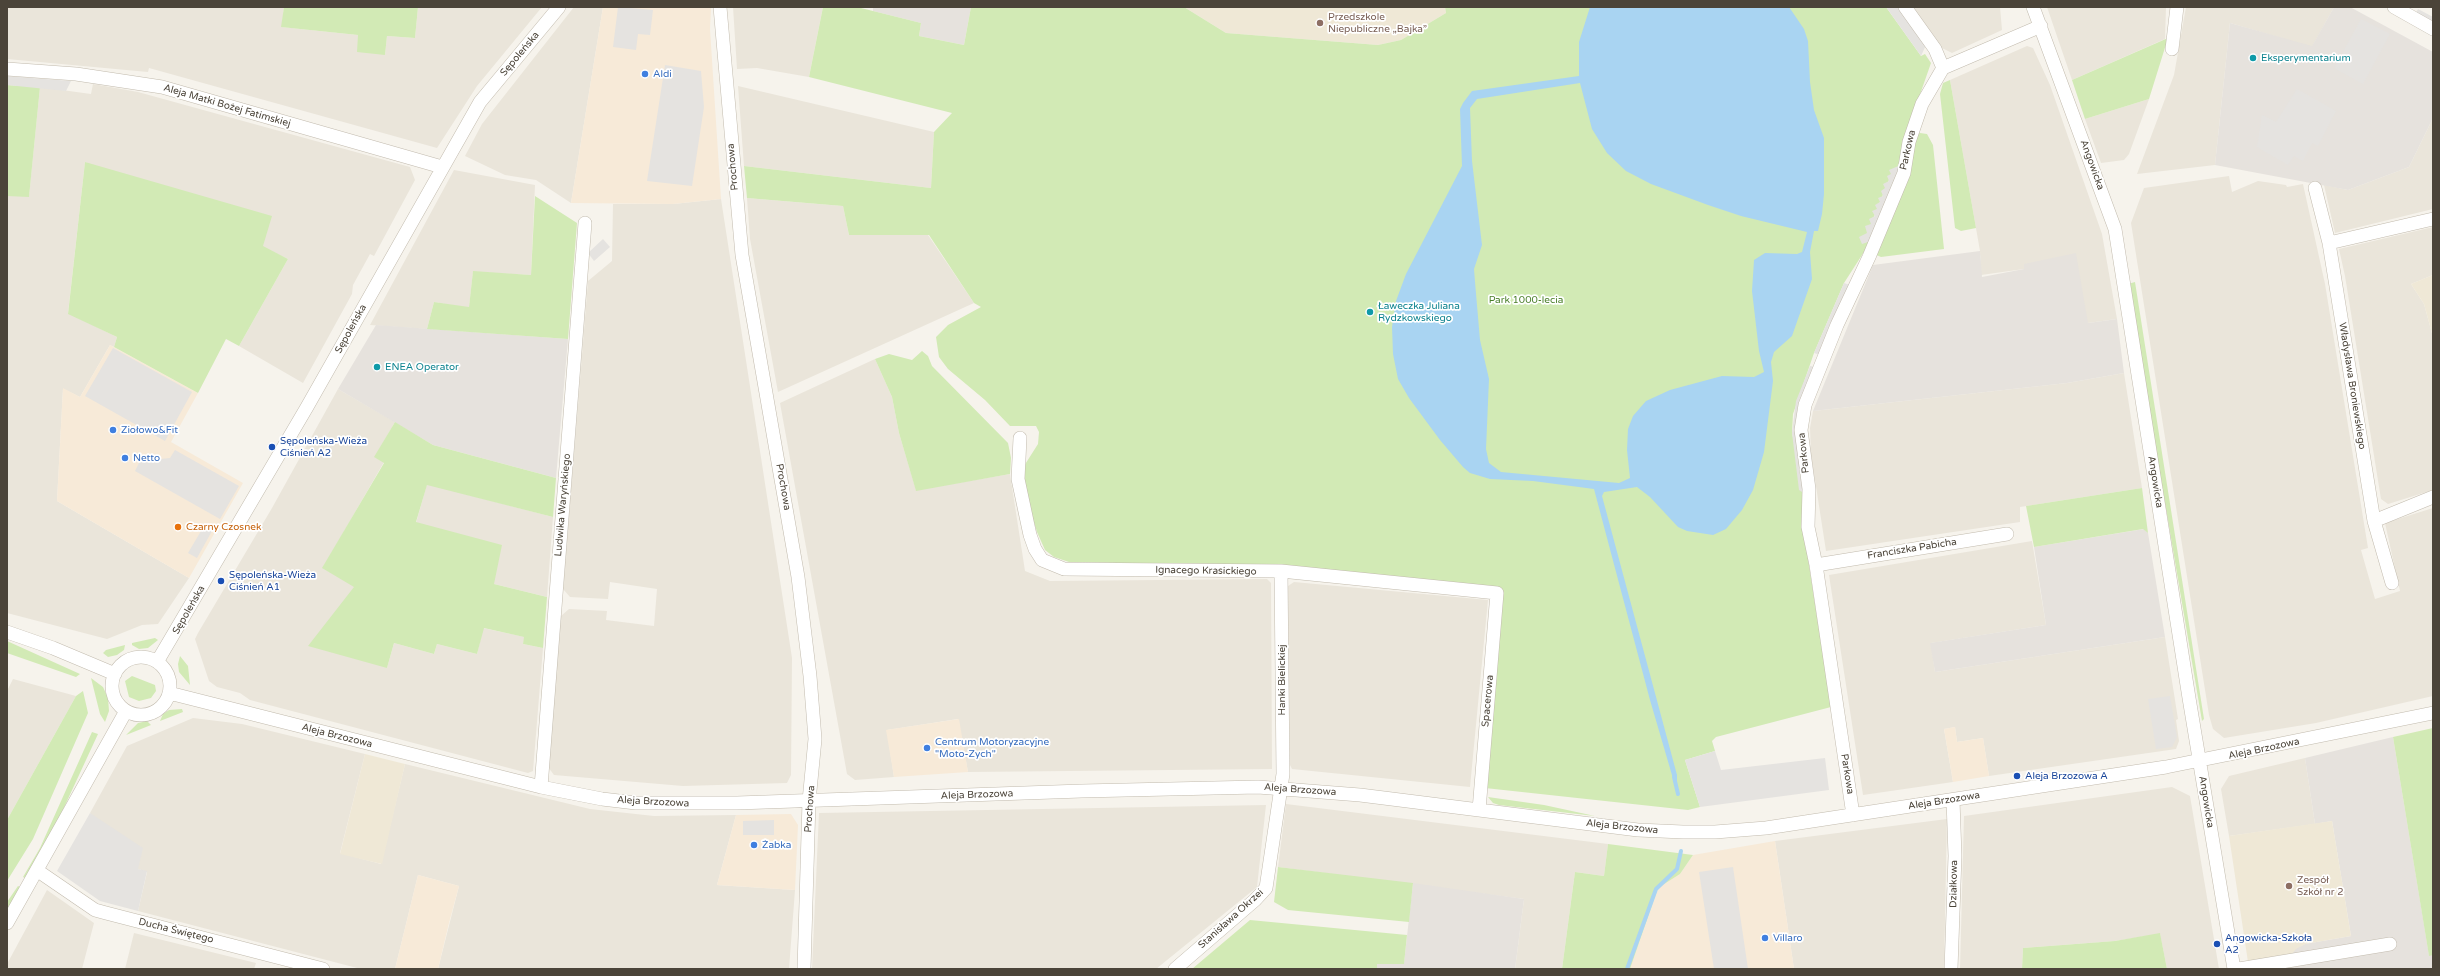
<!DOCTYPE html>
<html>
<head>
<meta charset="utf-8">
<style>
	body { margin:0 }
	#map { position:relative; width:2440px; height:976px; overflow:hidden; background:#f6f3ec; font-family:"Varela Round",sans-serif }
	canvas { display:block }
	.frame { position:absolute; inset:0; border:8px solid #4b4439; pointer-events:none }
</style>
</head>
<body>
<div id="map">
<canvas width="2440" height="976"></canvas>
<div class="frame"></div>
</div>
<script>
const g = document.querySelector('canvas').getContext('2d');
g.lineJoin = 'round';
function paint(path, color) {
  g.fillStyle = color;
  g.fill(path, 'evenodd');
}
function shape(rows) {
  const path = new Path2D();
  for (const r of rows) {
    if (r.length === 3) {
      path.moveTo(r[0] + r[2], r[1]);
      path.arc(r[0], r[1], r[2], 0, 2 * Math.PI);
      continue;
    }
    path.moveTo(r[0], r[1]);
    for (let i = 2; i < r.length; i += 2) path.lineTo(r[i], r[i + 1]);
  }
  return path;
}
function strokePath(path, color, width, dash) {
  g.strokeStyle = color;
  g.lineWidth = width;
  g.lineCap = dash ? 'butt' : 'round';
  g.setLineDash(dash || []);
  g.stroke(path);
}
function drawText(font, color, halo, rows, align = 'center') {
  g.font = font + ' "Varela Round",sans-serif';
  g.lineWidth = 3.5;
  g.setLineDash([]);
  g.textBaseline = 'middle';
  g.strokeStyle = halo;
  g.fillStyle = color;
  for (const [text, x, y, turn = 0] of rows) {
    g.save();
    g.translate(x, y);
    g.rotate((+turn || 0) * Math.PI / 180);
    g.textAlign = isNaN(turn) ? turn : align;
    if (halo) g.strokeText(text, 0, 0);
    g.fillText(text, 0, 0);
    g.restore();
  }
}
paint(shape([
	[7,7,284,7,282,27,358,35,385,55,387,36,415,38,418,7,542,7,477,86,437,148,149,68,148,72,7,59],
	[574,7,603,7,571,203,536,180,505,175,465,156,482,124],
	[733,7,823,7,809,77,757,68,737,69],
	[1910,7,2000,7,2002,30,1952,53,1942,48],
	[2047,7,2166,7,2165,39,2072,80],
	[2186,7,2334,7,2312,47,2230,23,2215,165,2137,174,2174,75],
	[2027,46,2033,48,2050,85,2102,234,2117,319,2088,323,2024,264,2024,269,1981,275,1980,251,1950,80],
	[93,84,138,92,410,167,415,180,374,256,370,254,353,285,352,294,303,383,239,346,288,259,85,162,68,313,117,337,114,347,110,345,80,397,63,389,57,501,189,578,158,624,142,625,107,639,7,613,7,196,29,196,40,87,91,94],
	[738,86,934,132,931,188,744,166],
	[2149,99,2129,154,2124,160,2101,163,2085,119],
	[2433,118,2433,209,2335,233,2324,185,2348,190,2409,167],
	[454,170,535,185,531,275,473,272,469,308,434,302,427,329,370,325],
	[2229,176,2232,192,2258,181,2286,185,2287,187,2303,184,2325,284,2368,548,2361,550,2375,599,2400,591,2385,523,2433,508,2433,696,2316,723,2224,738,2213,729,2209,715,2131,223,2144,188],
	[747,198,843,206,849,235,928,235,974,303,778,392,750,239],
	[721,199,792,658,791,775,787,783,683,786,554,775,548,767,561,616,569,609,607,611,606,620,654,626,657,589,610,582,608,599,570,597,563,589,588,281,612,261,613,204,673,204],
	[2433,227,2433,275,2411,284,2424,304,2433,337,2433,490,2388,504,2381,499,2345,276,2339,249],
	[875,359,892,397,899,433,916,490,1010,474,1025,571,1050,581,1267,579,1271,583,1272,769,968,772,958,719,887,730,894,777,855,780,847,774,780,403],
	[2124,373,2142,488,2020,507,2020,522,1826,551,1811,454,1810,428,1813,411,2067,383],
	[338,389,395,422,375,457,384,462,323,568,354,586,387,668,394,643,434,654,437,644,477,654,483,628,525,637,523,644,543,648,533,771,528,773,250,700,240,693,217,687,209,681,195,639,198,633,272,508],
	[427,484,553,517,547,597,494,584,416,523],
	[2032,541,2046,625,1931,643,1935,672,2165,637,2178,719,2176,720,2179,741,2176,749,1989,776,1983,738,1957,742,1955,727,1944,729,1953,782,1863,795,1829,575],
	[1294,582,1488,600,1470,787,1292,769,1290,765,1288,586],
	[13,679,76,696,7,820,7,691],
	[193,718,242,724,365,754,340,853,381,864,405,764,590,809,654,816,736,815,717,885,795,890,789,969,438,969,459,886,418,875,395,969,361,969,138,911,147,872,138,869,90,813,127,746],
	[2305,758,2315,824,2229,836,2221,789,2229,776],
	[2172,787,2190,796,2219,969,2167,969,2160,934,2115,941,2023,948,2022,969,1960,969,1964,816],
	[1286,804,1608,844,1604,876,1575,872,1562,969,1515,969,1524,899,1278,867],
	[1266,805,1257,887,1156,969,812,969,819,813],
	[1947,819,1944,969,1794,969,1775,841],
	[47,890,94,923,82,969,7,969,7,964],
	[134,933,256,963,254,969,125,969]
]), '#eae5da');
paint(shape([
	[603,7,711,8,710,29,721,199,673,204,571,203],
	[110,345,198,393,171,442,243,483,189,578,57,501,63,388,80,397],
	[959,719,968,772,894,777,886,730],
	[1955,727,1957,742,1983,738,1989,776,1953,782,1944,729],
	[791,814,798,825,795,890,717,885,736,815],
	[1775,841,1794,969,1630,969,1658,888,1680,874,1693,855],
	[418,875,459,886,449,923,438,969,395,969]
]), '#f7ead8');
paint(shape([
	[873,7,971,7,964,45,919,36,921,23,873,11],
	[2334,7,2350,7,2433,52,2433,118,2409,167,2348,190,2215,165,2230,23,2312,46],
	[1980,251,1982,277,2024,269,2024,264,2076,253,2088,323,2117,319,2124,373,2067,383,1813,411,1873,265],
	[376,325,568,339,556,478,433,445,338,389],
	[2144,529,2148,533,2165,637,1935,672,1930,643,2046,625,2034,547],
	[2393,737,2429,955,2433,955,2433,969,2250,969,2305,944,2351,936,2332,821,2315,824,2305,758],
	[1413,883,1524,899,1515,969,1377,969,1377,964,1404,963]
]), '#e6e2dd');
paint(shape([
	[1184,7,1445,7,1446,13,1401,40,1378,45,1226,33],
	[2433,275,2433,337,2424,304,2411,284],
	[365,754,405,764,382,864,340,854],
	[2332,821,2351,936,2305,944,2296,949,2292,954,2248,962,2229,836]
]), '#efe8d6');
paint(shape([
	[284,7,418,7,415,38,387,36,385,55,357,52,358,35,281,27],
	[823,7,857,7,921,23,919,36,964,45,971,7,1184,7,1226,33,1378,45,1401,40,1446,13,1445,7,1886,7,1921,56,1925,54,1931,63,1917,103,1903,164,1891,175,1871,224,1871,241,1844,283,1814,353,1793,414,1792,433,1805,494,1804,527,1807,552,1831,707,1716,737,1712,741,1715,751,1685,760,1700,807,1688,810,1485,788,1503,593,1263,566,1069,562,1054,557,1045,550,1037,532,1030,510,1023,474,1024,466,1038,444,1039,432,1036,426,1010,426,985,400,948,369,939,357,936,337,948,325,981,307,974,303,929,235,849,235,843,206,747,198,744,166,931,188,934,132,952,113,809,77],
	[2168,38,2149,99,2085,119,2072,80],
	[1950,80,1976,228,1961,231,1955,228,1940,94,1943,83],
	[7,85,40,87,29,197,7,196],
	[1920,133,1927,134,1933,145,1944,249,1881,257,1874,254,1917,134],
	[85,162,272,216,263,246,288,259,239,346,226,339,198,393,114,347,117,337,68,314],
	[535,196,577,223,568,339,427,329,434,302,469,307,473,271,531,275],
	[2135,282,2204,719,2202,721,2128,284],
	[922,351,928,356,932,366,1008,443,1011,458,1010,474,916,491,899,433,892,397,875,359,889,354,912,360],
	[395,422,433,445,556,478,553,517,427,485,416,522,502,545,494,584,547,597,543,648,523,644,524,637,484,628,477,654,437,644,434,654,394,643,387,668,308,646,354,587,322,568,384,463,374,457],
	[2142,488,2148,533,2143,529,2034,547,2026,506],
	[155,638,158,640,148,648,139,649,132,645,132,643],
	[7,641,80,674,76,677,7,653],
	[125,645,124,650,117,655,108,657,103,653,106,650],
	[180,656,188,666,190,685,179,672,178,664],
	[132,676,155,685,156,691,151,698,139,701,129,697,125,681],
	[91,678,103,687,108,698,109,711,105,722,100,714],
	[83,691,88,713,33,839,7,881,7,820,76,696],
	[182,709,183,712,160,721,163,714,169,710],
	[147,721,151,725,126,735,138,723],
	[2433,728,2433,955,2429,956,2393,737],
	[92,732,98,734,61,814,27,879,23,877,40,848],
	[1488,797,1544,805,1595,816,1499,805,1493,803],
	[1608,844,1693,855,1680,874,1658,888,1630,969,1562,969,1575,872,1604,876],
	[1278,867,1413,883,1409,922,1288,910,1274,902],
	[18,886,20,887,7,911,7,902],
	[1250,920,1407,935,1404,964,1377,964,1377,969,1192,969],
	[2160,933,2167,969,2022,969,2023,948,2115,941]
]), '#d2eab5');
paint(shape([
	[618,7,653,10,650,35,638,34,636,50,613,47],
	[1886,7,1900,7,1926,45,1921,56],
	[2418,9,2433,17,2433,23,2416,13],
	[2361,19,2390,34,2363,84,2334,68],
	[665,65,701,71,704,107,692,186,647,181],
	[7,76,71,81,66,91,7,85],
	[2297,89,2336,111,2318,146,2312,143,2303,161,2294,156,2288,165,2257,147,2262,115,2276,122],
	[1903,164,1871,241,1862,244,1859,237,1867,233,1865,226,1871,224,1869,219,1875,216,1872,211,1877,209,1875,205,1880,202,1878,198,1883,196,1881,191,1885,188,1883,184,1889,181,1887,176,1891,174,1889,170],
	[603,239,610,247,594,261,588,253],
	[1844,283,1850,285,1820,355,1814,353],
	[113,348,192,392,165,441,85,396],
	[1810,366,1816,367,1806,391,1805,494,1799,490,1792,433,1796,401],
	[175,450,239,486,220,519,135,471,140,461,170,458],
	[204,526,212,531,197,558,188,553],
	[2170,696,2177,737,2172,747,2156,749,2148,699],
	[1715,751,1721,770,1825,758,1829,790,1700,807,1685,760],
	[90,813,143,848,138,869,147,871,138,911,100,901,57,871],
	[774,820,774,835,743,835,743,821],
	[1733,867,1748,969,1714,969,1699,872]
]), '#e5e3e0');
paint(shape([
	[1590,7,1789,7,1804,29,1808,41,1810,82,1814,110,1824,138,1824,194,1822,214,1818,231,1814,231,1810,252,1812,279,1792,336,1774,352,1771,362,1773,381,1764,452,1753,490,1742,510,1726,529,1713,535,1687,531,1678,527,1650,497,1637,487,1604,492,1602,496,1677,775,1677,781,1674,782,1650,700,1594,489,1533,481,1490,479,1470,473,1463,467,1440,440,1409,398,1398,379,1393,354,1392,327,1396,301,1406,274,1462,166,1460,109,1463,103,1472,91,1579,76,1579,42],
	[1580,83,1592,129,1607,153,1626,171,1651,184,1708,205,1741,216,1807,232,1802,252,1797,254,1765,253,1754,260,1752,291,1759,351,1764,372,1754,377,1722,376,1670,390,1646,401,1633,416,1628,429,1627,450,1630,478,1619,483,1501,472,1489,463,1486,449,1489,379,1480,340,1475,282,1474,269,1482,245,1472,161,1470,108,1477,99]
]), '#a9d4f2');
strokePath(shape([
	[1674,777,1678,794],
	[1627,969,1656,889,1677,869,1681,851]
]), '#a9d4f2', 4);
const minor = shape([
	[720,7,742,255,798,577,810,676,815,739,809,801,804,969],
	[1905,7,1935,49,1943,68],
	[2033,7,2115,229,2189,698,2234,969],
	[2394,7,2433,29],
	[2172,49,2177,7],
	[7,69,76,74,162,87,442,167],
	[2315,188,2329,243,2374,521,2392,583],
	[2329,243,2433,219],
	[1020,438,1018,479,1030,535,1035,549,1042,560,1064,569,1281,571,1497,593,1479,810],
	[2374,521,2433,497],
	[1816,565,2007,534],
	[7,632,53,648,115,674],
	[141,686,29],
	[157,662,307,407,480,102,559,7],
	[169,693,541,787,602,799,636,803,737,803,1082,791,1258,787,1360,795,1638,830,1683,832,1715,832,1766,828,2166,767,2433,713],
	[541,787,585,223],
	[1853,815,1816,565,1808,527,1809,489,1801,430,1805,405,1837,325,1869,257,1904,173,1909,142,1922,104,1943,68,2041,26],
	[38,871,95,910,106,913,323,969],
	[7,923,126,711],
	[1175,969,1255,900,1266,888,1283,774,1281,571],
	[1951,969,1955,856,1953,800],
	[2239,969,2390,944]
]);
strokePath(minor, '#c2bbae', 14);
strokePath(minor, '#fff', 13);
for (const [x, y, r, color] of [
	[1320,23,4,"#8d6e63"],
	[2253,58,4,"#0f9aa8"],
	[645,74,4,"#3f7fe0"],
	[1370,312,4,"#0f9aa8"],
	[377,367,4,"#0f9aa8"],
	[113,430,4,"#3f7fe0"],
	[272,447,4,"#1a4fb4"],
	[125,458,4,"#3f7fe0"],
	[178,527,4,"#e8710a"],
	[221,581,4,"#1a4fb4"],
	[927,748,4,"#3f7fe0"],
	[2017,776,4,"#1a4fb4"],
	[754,845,4,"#3f7fe0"],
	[2289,886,4,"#8d6e63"],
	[1765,938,4,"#3f7fe0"],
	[2217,944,4,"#1a4fb4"]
]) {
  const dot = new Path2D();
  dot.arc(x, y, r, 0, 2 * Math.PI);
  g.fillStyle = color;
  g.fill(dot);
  strokePath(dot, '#fff', 1.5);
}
drawText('10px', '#785e54', '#fff', [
	["Przedszkole",1328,17],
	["Niepubliczne „Bajka”",1328,29],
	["Zespół",2297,880],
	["Szkół nr 2",2297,892]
], 'left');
drawText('10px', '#4b4439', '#fff', [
	["Sępoleńska",520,54,-50],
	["Aleja Matki Bożej Fatimskiej",227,106,16],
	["Parkowa",1908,150,-77],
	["Angowicka",2092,165,70],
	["Prochowa",733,167,-95],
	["Sępoleńska",351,329,-61],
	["Władysława Broniewskiego",2352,386,81],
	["Parkowa",1804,453,-96],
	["Angowicka",2155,482,81],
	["Prochowa",783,487,80],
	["Ludwika Waryńskiego",563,505,-85],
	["Franciszka Pabicha",1912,549,-9],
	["Ignacego Krasickiego",1206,571,1],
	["Sępoleńska",189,610,-60],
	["Hanki Bielickiej",1282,680,-90],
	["Spacerowa",1488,701,-85],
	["Aleja Brzozowa",337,736,14],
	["Aleja Brzozowa",2264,749,-12],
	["Parkowa",1847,774,81],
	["Aleja Brzozowa",1300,790,4],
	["Aleja Brzozowa",977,795,-2],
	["Aleja Brzozowa",1944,801,-9],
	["Aleja Brzozowa",653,802,3],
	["Angowicka",2206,802,81],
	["Prochowa",810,809,-86],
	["Aleja Brzozowa",1622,827,6],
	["Działkowa",1954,884,-89],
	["Stanisława Okrzei",1231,919,-42],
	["Ducha Świętego",176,931,14]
]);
drawText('10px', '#0d838f', '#fff', [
	["Eksperymentarium",2261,58],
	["Ławeczka Juliana",1378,306],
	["Rydzkowskiego",1378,318],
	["ENEA Operator",385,367]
], 'left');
drawText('10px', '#366cbe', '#fff', [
	["Aldi",653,74],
	["Ziołowo&Fit",121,430],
	["Netto",133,458],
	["Centrum Motoryzacyjne",935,742],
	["\"Moto-Zych\"",935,754],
	["Żabka",762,845],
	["Villaro",1773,938]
], 'left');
drawText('10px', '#4a7f2a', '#fff', [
	["Park 1000-lecia",1526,300]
]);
drawText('10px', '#164399', '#fff', [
	["Sępoleńska-Wieża",280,441],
	["Ciśnień A2",280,453],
	["Sępoleńska-Wieża",229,575],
	["Ciśnień A1",229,587],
	["Aleja Brzozowa A",2025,776],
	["Angowicka-Szkoła",2225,938],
	["A2",2225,950]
], 'left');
drawText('10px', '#c56008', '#fff', [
	["Czarny Czosnek",186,527]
], 'left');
</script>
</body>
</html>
